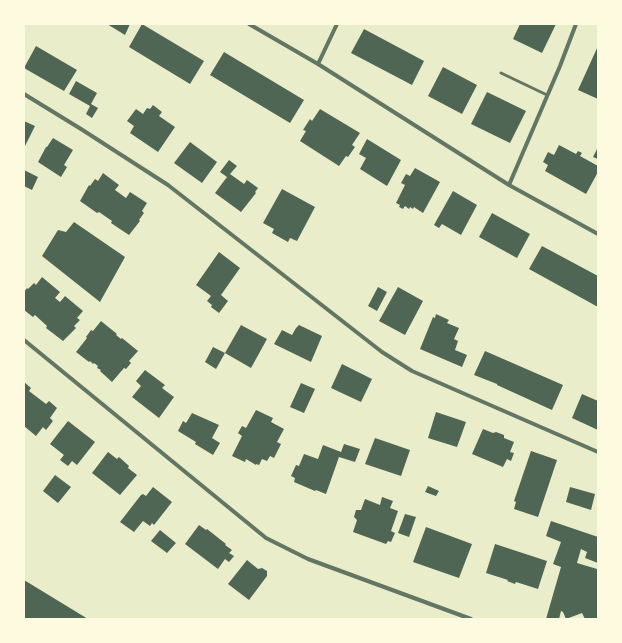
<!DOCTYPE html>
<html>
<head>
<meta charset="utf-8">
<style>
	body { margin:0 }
	#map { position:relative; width:622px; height:643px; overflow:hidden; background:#e9edc9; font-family:Georgia,serif }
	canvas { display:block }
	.frame { position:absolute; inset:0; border:25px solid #fefae0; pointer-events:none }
</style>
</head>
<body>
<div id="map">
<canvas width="622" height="643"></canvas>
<div class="frame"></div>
</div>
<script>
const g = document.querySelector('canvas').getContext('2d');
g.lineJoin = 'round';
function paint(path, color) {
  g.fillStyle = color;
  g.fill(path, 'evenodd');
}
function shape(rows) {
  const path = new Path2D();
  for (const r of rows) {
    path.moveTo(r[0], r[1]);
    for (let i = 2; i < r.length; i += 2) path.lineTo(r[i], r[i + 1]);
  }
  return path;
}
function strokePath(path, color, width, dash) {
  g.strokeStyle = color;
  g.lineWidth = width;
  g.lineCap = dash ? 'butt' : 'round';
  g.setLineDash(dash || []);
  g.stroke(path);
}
paint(shape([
	[107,24,130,24,125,35],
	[142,24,204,61,190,84,129,47],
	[520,24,556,24,542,53,513,39],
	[364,29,424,61,412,85,351,53],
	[36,46,77,70,64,91,24,68],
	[598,46,598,99,578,90],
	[224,52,304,100,290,123,210,75],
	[443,67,477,85,462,114,428,96],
	[76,81,97,93,91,104,98,108,92,118,86,114,90,106,69,94],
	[487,92,526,111,510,143,471,124],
	[153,105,162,112,159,116,175,127,158,152,130,133,134,126,127,121,136,109,143,114,147,108,150,109],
	[320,109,360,133,352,145,355,147,348,157,346,156,339,166,300,141,306,131,303,130,310,119,312,121],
	[24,121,35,126,24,148],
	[53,138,73,150,64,165,67,167,61,177,38,162,46,147,47,147],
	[367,139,401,160,387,186,360,169,366,158,359,154],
	[190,142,217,162,202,183,174,163],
	[559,145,576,154,578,151,582,153,580,156,598,166,598,172,586,194,545,171,548,165,543,162,548,152,554,155],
	[598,147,598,159,593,157],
	[229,160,237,166,230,174,244,184,247,180,258,188,255,192,256,193,241,212,215,193,227,177,220,172],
	[415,168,440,182,423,213,414,207,413,209,410,207,409,209,405,206,403,209,399,207,400,205,396,203,405,185,401,183,406,174,410,176],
	[24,170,38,177,32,190,24,186],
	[103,173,119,185,115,190,126,198,130,192,147,203,142,211,144,213,139,220,140,221,129,235,111,223,112,221,99,212,97,213,80,201,89,185,90,186,95,179,98,181],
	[282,189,315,207,297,241,290,238,288,242,272,233,274,229,263,223],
	[453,191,477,205,461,235,442,224,439,228,434,225],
	[492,213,530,234,517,258,479,237],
	[74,222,125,257,100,302,42,256,58,230,66,232],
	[542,246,598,276,598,307,529,269],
	[219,252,240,268,221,295,228,301,219,313,211,307,212,305,207,301,211,296,196,285],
	[42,277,60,292,55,298,60,302,65,296,83,311,77,318,80,320,74,326,76,328,63,341,46,328,47,326,35,315,33,317,24,310,24,292,27,288,28,289,34,283,36,285],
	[378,287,387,292,377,311,368,306],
	[398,287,423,301,405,335,379,321],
	[436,314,449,320,447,323,459,328,454,339,458,341,455,350,467,355,462,367,420,349,433,317,435,318],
	[101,321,117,334,116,335,121,339,122,338,138,351,129,361,131,363,126,369,124,368,112,382,100,371,101,370,97,368,98,366,94,363,93,364,90,361,89,362,76,352,87,338,86,337,91,330,93,331],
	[241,325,267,339,251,368,225,353],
	[299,325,322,336,311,362,274,344,282,330,292,335,296,328],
	[213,347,225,353,216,369,205,362],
	[485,351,563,385,552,410,497,385,497,384,474,375],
	[342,364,372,379,361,402,331,388],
	[145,370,165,385,162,388,174,397,159,418,132,397,141,386,136,381],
	[24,382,31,388,29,391,46,404,49,401,57,408,50,418,53,421,46,430,43,427,36,436,24,426],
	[301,383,315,389,304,413,290,407],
	[582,394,598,401,598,430,572,418],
	[256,410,273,418,271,422,284,429,277,442,281,444,274,458,270,456,267,461,262,459,259,465,256,464,256,465,246,459,245,462,232,456,242,436,238,433,242,426,246,428],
	[436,412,466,422,457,447,428,438],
	[192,413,219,425,212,438,220,443,213,455,195,444,196,442,178,431,183,421,186,423],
	[68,421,95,442,77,465,72,461,68,466,60,460,64,455,50,444],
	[483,429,493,433,496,432,504,435,504,438,514,442,510,452,514,453,511,461,507,459,503,467,472,454],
	[375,438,410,450,401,476,365,464],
	[344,444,360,449,355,462,339,457,326,494,316,490,315,491,294,482,295,478,291,476,296,465,299,466,304,454,318,459,323,445,341,452],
	[531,451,557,460,538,517,514,509,516,502,514,501],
	[108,452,117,459,119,457,129,466,128,468,137,475,120,495,92,473],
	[55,475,71,487,58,503,43,491],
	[428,486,439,491,436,496,425,492],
	[153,487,172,502,154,525,152,523,150,526,143,521,134,532,120,522,141,495,143,494,146,496],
	[570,487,595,494,591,510,566,502],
	[382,497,393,501,390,508,398,511,391,531,395,533,391,542,388,541,386,544,353,532,357,520,354,517,356,510,361,510,365,499,380,505],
	[405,514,416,517,409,537,398,533],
	[551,521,598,537,598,563,585,558,587,552,581,549,577,563,597,569,598,572,598,619,585,619,582,613,566,619,563,612,561,611,559,619,546,619,561,567,553,564,561,542,546,536],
	[199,525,206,530,207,529,226,544,225,545,232,550,229,553,234,556,229,562,225,559,218,569,185,544],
	[426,527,472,544,459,578,413,562],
	[160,530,176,543,167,553,151,541],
	[495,544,547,561,538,589,516,582,515,584,507,581,508,580,486,573],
	[247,560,258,569,262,568,267,571,267,576,249,600,228,584],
	[24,580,88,619,24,619]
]), '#4f6655');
strokePath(shape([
	[501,73,547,95]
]), '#617663', 3);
strokePath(shape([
	[249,24,318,64,509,185,598,234],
	[318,64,337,24],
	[24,94,81,129,168,185,382,352,412,371,598,452],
	[509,185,560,66,576,24],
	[24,340,266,538,308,559,471,619]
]), '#617663', 4);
</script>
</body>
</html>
